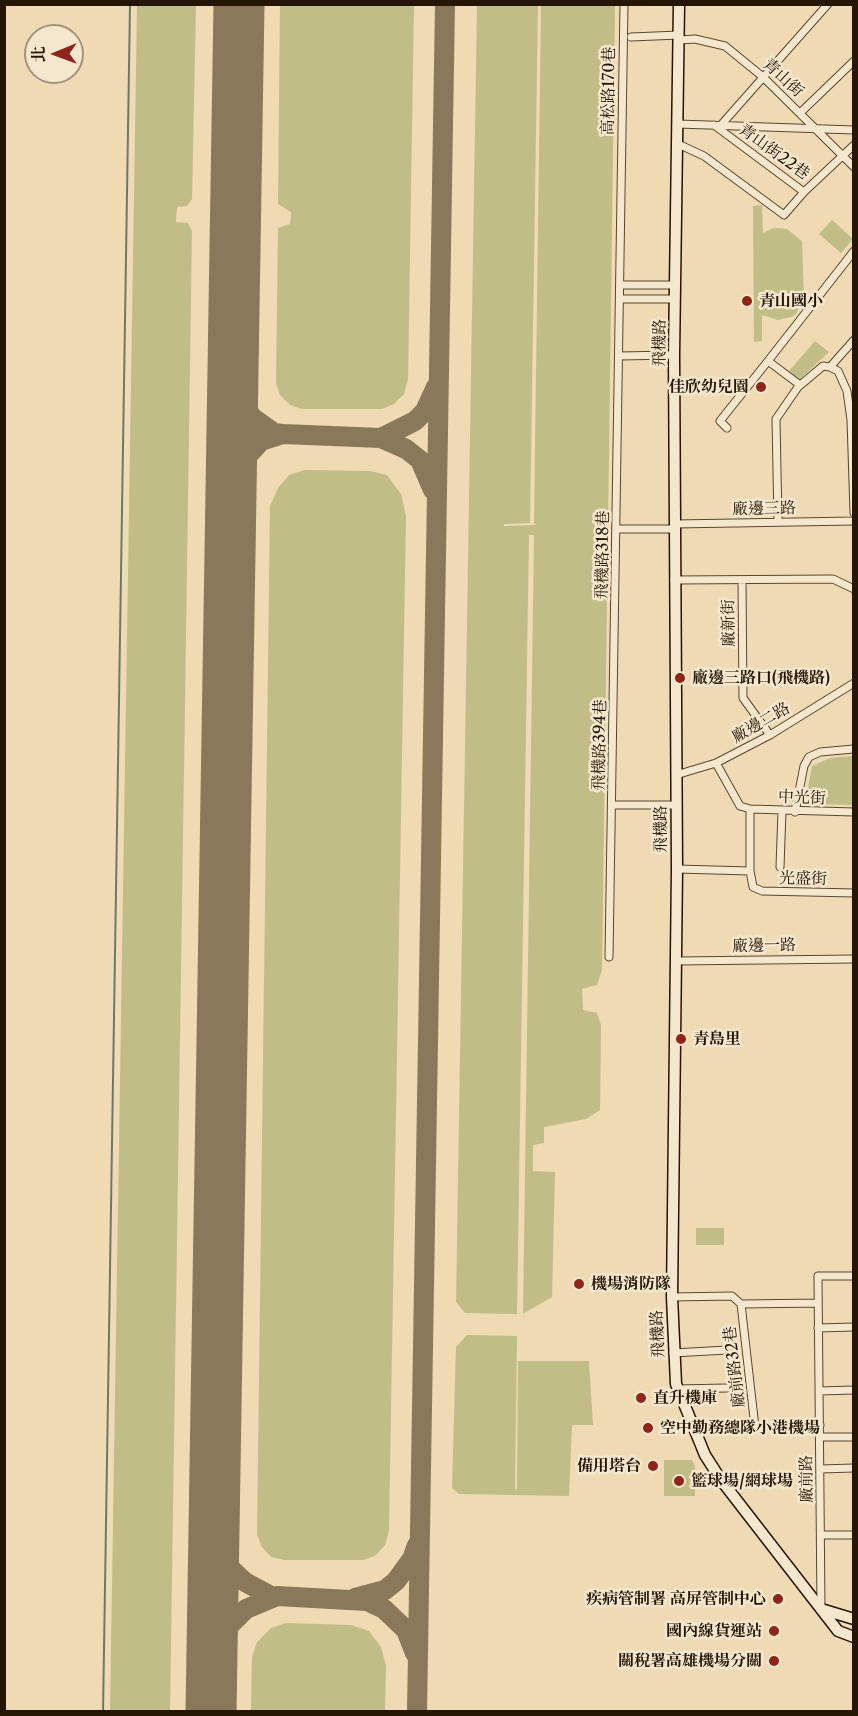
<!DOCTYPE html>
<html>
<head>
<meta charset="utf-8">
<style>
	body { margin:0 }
	#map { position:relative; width:858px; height:1716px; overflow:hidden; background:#efdab3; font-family:"Libre Caslon Text","Noto Serif TC",serif }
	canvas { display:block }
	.frame { position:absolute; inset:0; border:6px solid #251503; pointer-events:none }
	.north { position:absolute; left:24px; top:24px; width:60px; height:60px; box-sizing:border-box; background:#f5e7ce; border:2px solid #a2937d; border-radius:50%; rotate:269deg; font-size:16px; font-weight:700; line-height:24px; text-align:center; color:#251503 }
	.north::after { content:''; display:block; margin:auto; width:21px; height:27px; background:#8f2418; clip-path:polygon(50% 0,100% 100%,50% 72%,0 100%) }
</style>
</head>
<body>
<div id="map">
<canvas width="858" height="1716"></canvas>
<div class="frame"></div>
<div class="north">北</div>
</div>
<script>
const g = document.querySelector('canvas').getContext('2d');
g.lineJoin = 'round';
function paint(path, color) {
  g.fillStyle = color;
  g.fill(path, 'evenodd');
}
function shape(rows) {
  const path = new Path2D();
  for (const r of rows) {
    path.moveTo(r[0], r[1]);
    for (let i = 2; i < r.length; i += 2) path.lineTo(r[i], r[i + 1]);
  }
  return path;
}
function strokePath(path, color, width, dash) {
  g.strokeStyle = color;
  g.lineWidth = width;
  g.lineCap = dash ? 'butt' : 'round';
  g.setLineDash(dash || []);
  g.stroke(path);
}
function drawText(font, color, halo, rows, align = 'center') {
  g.font = font + ' "Libre Caslon Text","Noto Serif TC",serif';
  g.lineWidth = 5;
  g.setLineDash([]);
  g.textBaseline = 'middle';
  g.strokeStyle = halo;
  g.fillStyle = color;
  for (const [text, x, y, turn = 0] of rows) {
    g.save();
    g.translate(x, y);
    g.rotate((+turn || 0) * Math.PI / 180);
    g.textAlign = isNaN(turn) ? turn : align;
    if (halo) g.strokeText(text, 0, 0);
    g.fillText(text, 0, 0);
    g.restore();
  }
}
paint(shape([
	[137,5,196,5,192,199,187,206,177,207,176,222,188,223,192,231,170,1712,110,1711],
	[280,5,414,5,408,379,404,394,394,404,382,409,302,409,290,405,280,395,276,383,278,228,290,224,291,212,278,204],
	[477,5,538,5,530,523,504,524,504,526,537,525,534,523,541,5,615,5,602,970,597,985,582,989,583,1010,597,1013,601,1025,600,1110,586,1119,544,1127,544,1143,533,1145,533,1171,555,1172,552,1297,523,1314,534,535,529,535,517,1314,465,1313,456,1302],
	[762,205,763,233,774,228,787,229,802,241,804,299,796,314,791,317,778,320,762,315,762,341,754,342,753,206],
	[832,220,853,239,841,253,819,234],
	[815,341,829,352,799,380,789,371],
	[304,470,370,471,387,475,401,494,406,516,389,1530,385,1545,375,1556,363,1560,284,1560,271,1557,262,1547,257,1535,270,506,278,488,289,475],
	[853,756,853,805,805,804,812,766,830,758],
	[696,1228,724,1228,724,1245,696,1245],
	[467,1335,517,1336,515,1490,517,1489,518,1361,589,1361,593,1425,572,1425,569,1496,459,1494,452,1488,456,1347],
	[664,1460,692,1460,695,1466,695,1496,664,1496],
	[286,1623,351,1625,369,1631,381,1647,386,1666,385,1711,251,1711,252,1657,257,1642,271,1628]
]), '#c1bd87');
strokePath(shape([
	[103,1712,130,4]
]), '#6b7969', 2);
strokePath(shape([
	[231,378,243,405,253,418,274,433,283,434],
	[381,438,415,421,425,411,436,387],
	[230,475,261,441,283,434,381,438,406,449,420,460,433,490],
	[214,1518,218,1539,231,1569,245,1582,273,1597],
	[355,1598,385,1590,396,1581,412,1559,417,1545],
	[211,1667,218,1644,227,1628,246,1609,277,1596,367,1601,384,1609,406,1630,415,1653],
	[417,1712,445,4]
]), '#8a785b', 20);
strokePath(shape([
	[211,1712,239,4]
]), '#8a785b', 51);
const street = shape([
	[631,37,679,35],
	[679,40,695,39,725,46,763,77,854,167],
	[800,113,854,61],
	[678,124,854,130],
	[714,125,804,192,854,145],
	[721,125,828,4],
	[678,144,704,156,784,215,804,192],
	[620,285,675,285],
	[620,299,675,299],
	[619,356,674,355],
	[768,361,854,251],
	[830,367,838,371,847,391,851,420,854,513],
	[830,367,854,340],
	[727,428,720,421,768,361,800,385],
	[778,522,776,419,798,387,823,366,830,367],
	[675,524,854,521],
	[617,529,675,529],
	[674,580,833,579,854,589],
	[742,580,743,698,770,735],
	[716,763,740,806,750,809,750,871,753,887,762,891,854,893],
	[676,775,716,763,770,735,854,683],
	[613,805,676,805],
	[750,809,854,812],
	[795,812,804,766,809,757,820,752,854,749],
	[780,867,782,811],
	[677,869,750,871],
	[609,957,624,4],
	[676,961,854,959],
	[672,1297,732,1296,741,1304,818,1303],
	[741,1304,755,1427],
	[818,1328,854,1327],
	[673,1353,727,1350],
	[677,1389,727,1388],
	[819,1391,854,1390],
	[693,1429,820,1425],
	[820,1437,854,1437],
	[820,1469,854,1468],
	[822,1535,854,1535],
	[821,1609,818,1276,854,1276]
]);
const secondary = shape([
	[679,4,674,355,677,869,672,1297,676,1384,705,1455,721,1480,838,1631,854,1637],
	[821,1609,854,1619]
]);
strokePath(street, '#58462f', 9);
strokePath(secondary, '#251503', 13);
strokePath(street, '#f5e7ce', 7);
strokePath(secondary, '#f5e7ce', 10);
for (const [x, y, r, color] of [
	[747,301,6,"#8f2418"],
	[761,387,6,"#8f2418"],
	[680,678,6,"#8f2418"],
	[681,1039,6,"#8f2418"],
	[579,1284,6,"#8f2418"],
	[641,1398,6,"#8f2418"],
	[648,1428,6,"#8f2418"],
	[653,1466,6,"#8f2418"],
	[679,1481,6,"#8f2418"],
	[778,1599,6,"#8f2418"],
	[774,1631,6,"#8f2418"],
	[774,1661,6,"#8f2418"]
]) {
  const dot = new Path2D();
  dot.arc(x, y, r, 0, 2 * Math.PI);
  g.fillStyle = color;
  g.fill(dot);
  strokePath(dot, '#f5e7ce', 2);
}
drawText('16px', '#251503', '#f5e7ce', [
	["青山街",783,78,43],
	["高松路170巷",609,91,-89],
	["青山街22巷",774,152,36],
	["飛機路",660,343,-89],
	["廠邊三路",764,509,-1],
	["飛機路318巷",603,555,-89],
	["廠新街",729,623,-91],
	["廠邊二路",761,723,-30],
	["飛機路394巷",600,745,-89],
	["中光街",802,798,2],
	["飛機路",661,829,-90],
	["光盛街",803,879,1],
	["廠邊一路",764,946,-1],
	["飛機路",658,1334,-92],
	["廠前路32巷",735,1367,-97],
	["廠前路",807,1479,-91]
]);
drawText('bold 16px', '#251503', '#f5e7ce', [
	["青山國小",759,301],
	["佳欣幼兒園",749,387,"right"],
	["廠邊三路口(飛機路)",692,678],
	["青島里",693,1039],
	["機場消防隊",591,1284],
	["直升機庫",653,1398],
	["空中勤務總隊小港機場",660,1428],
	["備用塔台",641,1466,"right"],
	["籃球場/網球場",691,1481],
	["疾病管制署 高屏管制中心",766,1599,"right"],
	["國內線貨運站",762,1631,"right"],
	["關稅署高雄機場分關",762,1661,"right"]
], 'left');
</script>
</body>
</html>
